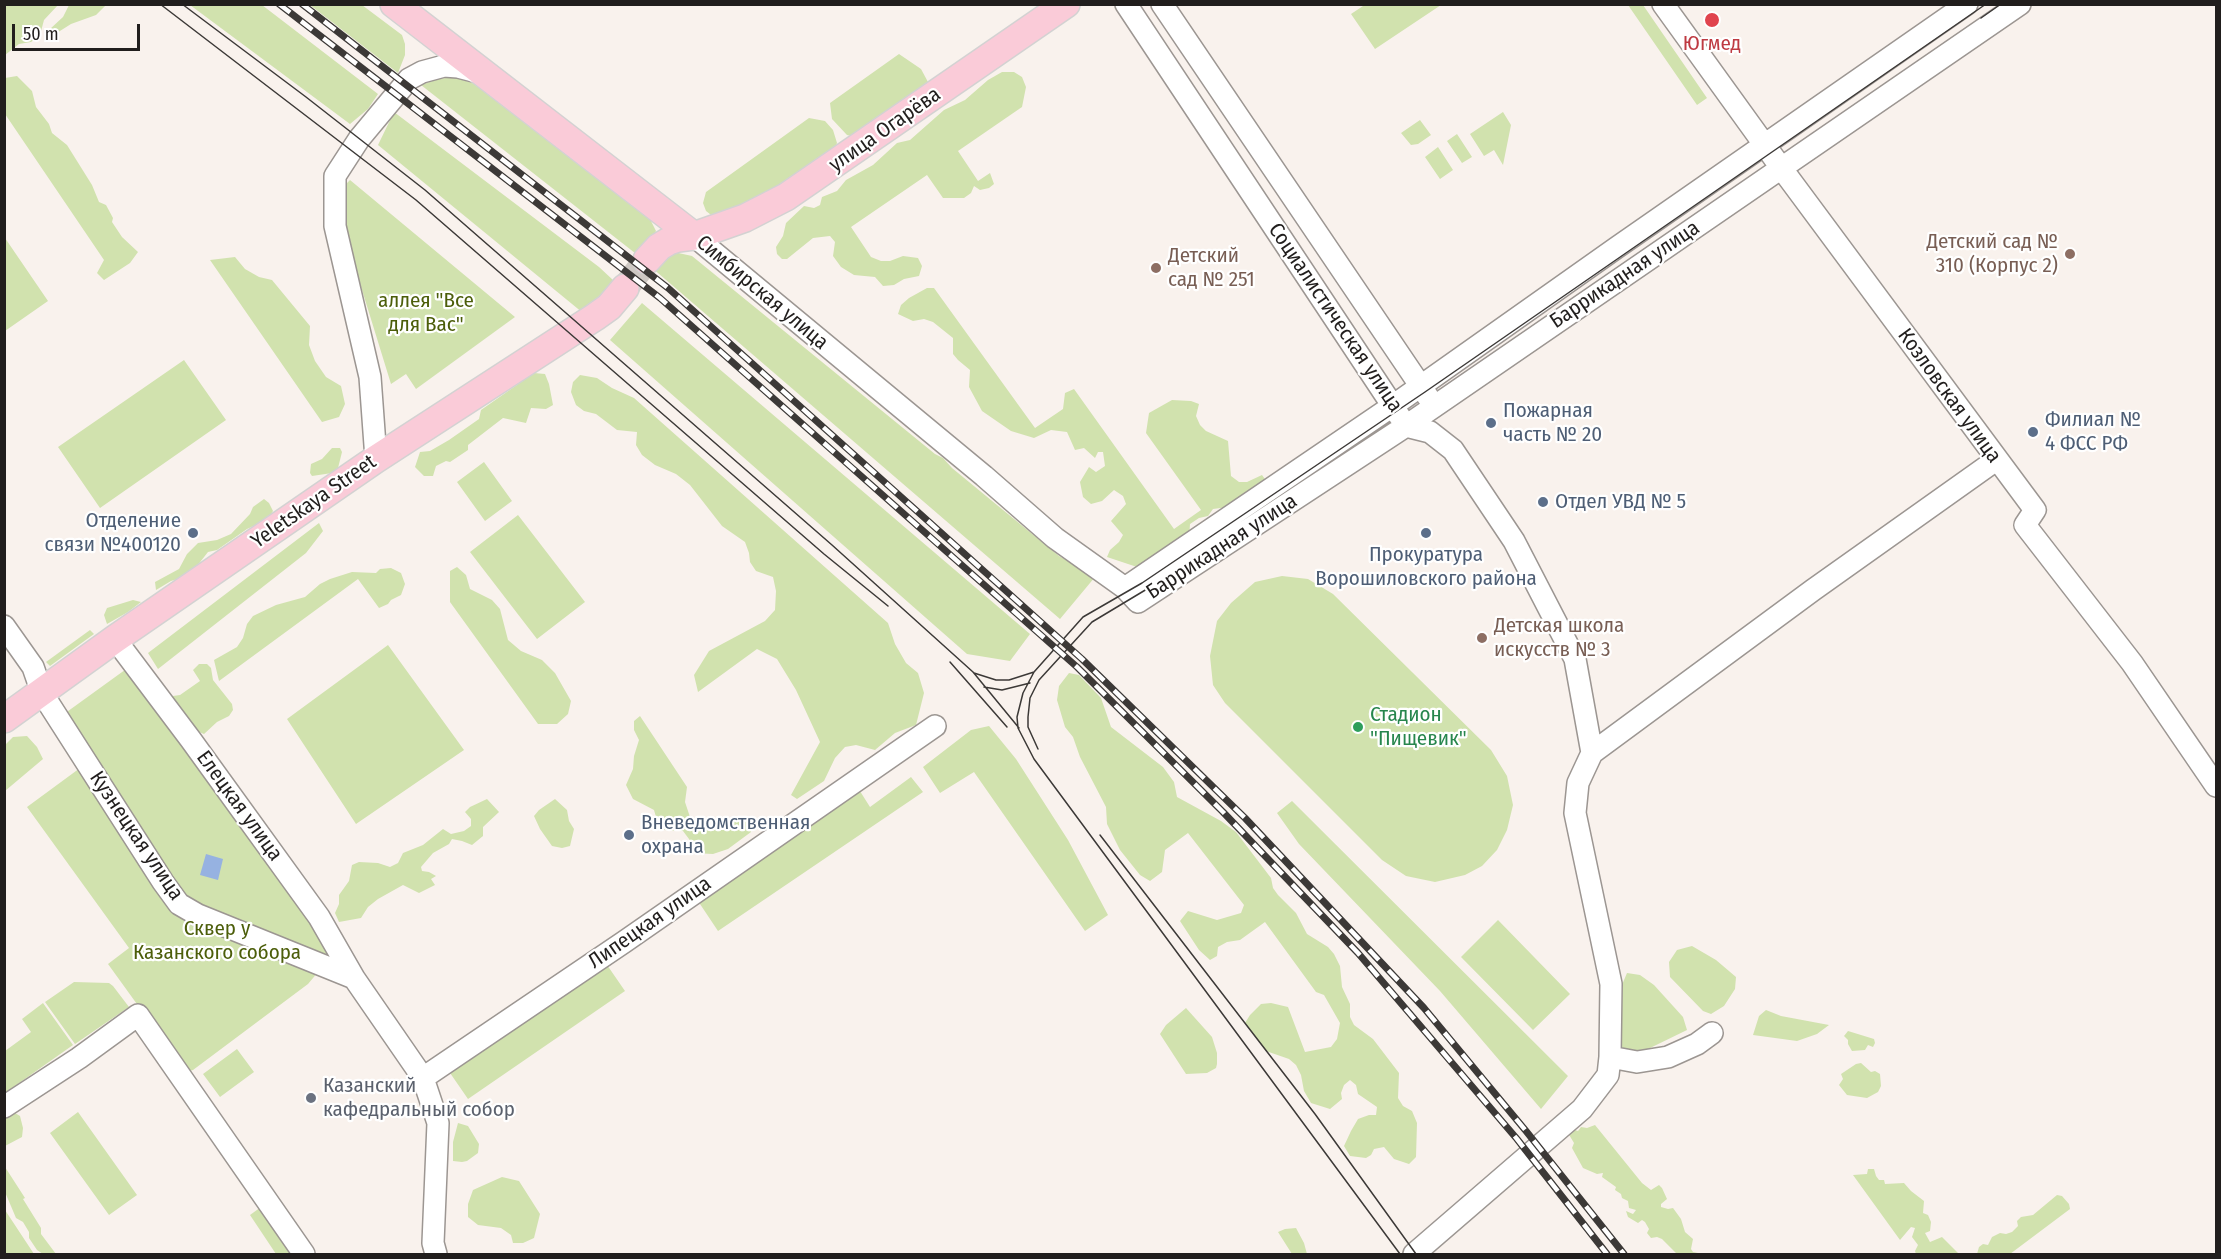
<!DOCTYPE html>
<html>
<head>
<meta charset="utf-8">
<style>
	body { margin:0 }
	#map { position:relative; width:2221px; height:1259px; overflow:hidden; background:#f9f2ed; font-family:"Fira Sans Condensed",sans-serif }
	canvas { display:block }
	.frame { position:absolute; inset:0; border:6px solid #211e1d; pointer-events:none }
	.scale { position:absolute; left:12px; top:24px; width:128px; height:27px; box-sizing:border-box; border:3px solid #211e1d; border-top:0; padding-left:8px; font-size:18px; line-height:21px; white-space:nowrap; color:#211e1d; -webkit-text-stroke:4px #fff; paint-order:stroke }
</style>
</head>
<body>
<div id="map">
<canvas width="2221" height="1259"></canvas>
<div class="frame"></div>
<div class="scale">50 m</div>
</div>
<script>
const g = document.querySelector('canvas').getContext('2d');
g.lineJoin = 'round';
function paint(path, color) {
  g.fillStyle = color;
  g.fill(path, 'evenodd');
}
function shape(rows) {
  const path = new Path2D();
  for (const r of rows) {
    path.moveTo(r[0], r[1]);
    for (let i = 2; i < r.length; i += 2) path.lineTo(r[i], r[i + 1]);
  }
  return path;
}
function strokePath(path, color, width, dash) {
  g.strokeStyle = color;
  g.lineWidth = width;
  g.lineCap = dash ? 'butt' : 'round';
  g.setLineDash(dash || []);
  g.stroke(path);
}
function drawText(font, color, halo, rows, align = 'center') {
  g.font = font + ' "Fira Sans Condensed",sans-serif';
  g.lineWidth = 4.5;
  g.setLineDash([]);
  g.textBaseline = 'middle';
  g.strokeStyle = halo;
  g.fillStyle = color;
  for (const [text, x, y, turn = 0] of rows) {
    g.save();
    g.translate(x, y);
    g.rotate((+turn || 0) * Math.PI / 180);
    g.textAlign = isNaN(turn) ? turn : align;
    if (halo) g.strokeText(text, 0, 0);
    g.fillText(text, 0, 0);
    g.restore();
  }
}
paint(shape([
	[5,4,58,4,58,5,44,20,40,35,31,42,19,44,5,55],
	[1366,4,1441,4,1441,5,1375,49,1351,14],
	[69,5,69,4,106,5,96,15,71,24,52,36,50,29,63,17],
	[190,5,262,5,378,94,368,109,350,124],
	[310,5,362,5,402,35,405,44,405,55,398,73],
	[1628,5,1643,5,1707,98,1697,105],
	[899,54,921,69,928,82,924,91,855,137,847,135,832,119,830,103],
	[1002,72,1014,72,1022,77,1026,87,1022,107,958,151,978,181,990,173,994,184,989,188,980,190,974,186,971,193,964,198,943,198,927,175,851,227,871,257,881,261,890,261,903,256,918,258,922,266,919,276,904,279,894,285,883,286,875,277,854,275,841,267,833,256,835,242,830,236,813,238,787,259,782,259,777,254,776,247,783,236,786,223,804,206,814,208,820,205,822,197,837,191,846,180,873,165,897,143,910,140,944,110,965,100,988,80],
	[17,76,32,91,36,107,49,124,52,133,67,145,92,185,99,202,106,205,113,218,112,222,122,237,138,252,130,263,104,280,97,273,104,260,5,114,5,78],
	[454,77,478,85,645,209,656,231,640,257,421,85,438,79],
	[394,112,599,267,613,280,609,291,583,313,378,145],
	[1503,112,1511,125,1503,165,1494,150,1484,156,1470,134],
	[809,118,825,121,833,130,837,143,833,152,804,175,715,218,706,211,703,203,706,192],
	[1420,120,1431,135,1418,144,1411,145,1401,133],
	[1457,134,1472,157,1462,163,1447,141],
	[1438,147,1453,170,1440,179,1425,157],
	[350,180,515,317,416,389,406,374,391,384,346,238,339,191],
	[5,238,48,301,5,331,4,331],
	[674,252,692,256,935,454,943,458,952,468,1059,556,1095,577,1060,619,651,267],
	[235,257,245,269,259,277,272,280,310,326,309,345,315,361,326,377,341,386,345,404,339,417,322,422,210,260],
	[927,288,934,288,1035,428,1063,409,1065,393,1074,389,1174,529,1201,510,1146,433,1149,413,1172,400,1191,401,1199,404,1196,416,1200,425,1206,431,1228,441,1231,476,1239,482,1247,482,1262,475,1267,482,1236,506,1213,509,1208,516,1199,518,1190,524,1189,538,1143,569,1107,557,1110,550,1119,542,1123,535,1111,521,1126,504,1123,496,1114,490,1102,501,1091,504,1083,497,1080,482,1089,467,1096,472,1105,466,1103,452,1098,452,1095,458,1084,448,1075,450,1067,432,1051,430,1034,438,1011,431,982,411,969,387,970,370,958,360,953,354,953,338,933,322,924,319,913,321,898,314,901,305,909,298],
	[642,303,1030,634,1010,661,967,654,610,340],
	[184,360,226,420,100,508,58,447],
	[534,373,545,374,549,384,553,405,546,409,531,408,526,423,503,418,468,445,468,450,450,462,446,461,436,466,433,476,424,476,415,467,420,452,430,451,449,440,479,419,481,410],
	[580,375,597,378,612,388,634,398,888,623,895,644,906,663,918,673,924,693,916,725,895,733,875,750,856,745,845,747,835,758,824,781,797,799,791,795,820,742,796,690,777,659,757,649,698,692,694,675,709,651,765,621,775,610,776,591,773,577,756,571,750,562,749,553,745,542,722,526,690,485,676,474,655,465,642,455,636,445,637,432,617,430,596,414,584,411,576,405,571,392,573,382],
	[332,448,340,448,342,452,338,468,332,473,312,476,310,473,311,464,322,459],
	[484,462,512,501,485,521,457,482],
	[264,499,269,503,273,511,267,520,247,529,217,550,208,552,190,575,171,581,156,590,155,582,179,569,187,554,198,543,217,540,231,534,250,514,253,507],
	[518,515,585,602,537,639,470,552],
	[319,523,323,531,306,553,158,669,148,653],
	[457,567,466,575,470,589,492,600,500,609,508,640,521,651,542,660,555,673,571,701,568,714,557,724,538,724,450,602,450,571],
	[391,568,401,573,405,584,401,595,391,600,388,604,379,608,358,579,219,681,214,660,237,647,243,638,247,624,253,616,276,605,305,597,320,584,330,579,352,572,376,573,380,569],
	[1282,576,1308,579,1333,594,1491,750,1507,776,1513,805,1507,830,1497,850,1482,866,1465,875,1435,882,1406,876,1382,860,1225,703,1213,685,1210,656,1217,621,1231,603,1255,582],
	[133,600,141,602,128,612,107,624,104,615,107,608],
	[90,630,94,634,50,666,46,662],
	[388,645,464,750,356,824,287,719],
	[199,664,207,664,211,668,213,680,232,704,233,710,229,716,217,722,204,734,190,728,169,700,173,696,180,695,200,681,193,670],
	[129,667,334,953,308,984,193,1070,186,1072,108,964,129,948,27,807,95,757,64,714],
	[1069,673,1079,675,1101,698,1111,727,1163,767,1174,782,1177,797,1221,821,1236,832,1271,878,1273,888,1278,895,1296,913,1307,934,1328,947,1334,954,1340,966,1342,987,1350,1004,1350,1017,1354,1025,1373,1039,1399,1073,1398,1098,1403,1106,1412,1111,1417,1123,1416,1157,1409,1164,1394,1159,1384,1147,1374,1149,1371,1155,1366,1158,1350,1156,1344,1146,1351,1131,1358,1119,1369,1115,1376,1115,1377,1107,1358,1094,1356,1085,1350,1080,1344,1085,1341,1093,1342,1099,1330,1109,1311,1103,1304,1091,1301,1075,1296,1065,1289,1059,1266,1051,1245,1023,1250,1015,1261,1004,1271,1003,1288,1007,1305,1052,1331,1047,1337,1039,1340,1023,1324,995,1316,992,1265,922,1240,940,1227,942,1218,947,1217,956,1210,960,1199,950,1180,921,1188,911,1217,920,1241,913,1244,905,1188,833,1165,850,1162,872,1150,881,1140,875,1120,850,1107,824,1106,807,1080,757,1073,737,1065,727,1057,700,1059,686],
	[640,716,687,787,685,802,691,820,703,830,715,823,734,818,752,822,751,832,728,849,713,854,692,853,689,839,683,831,664,830,658,824,654,810,633,799,626,785,633,769,634,756,639,740,634,730,634,721],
	[989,726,1016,759,1068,840,1108,915,1085,931,974,772,940,793,923,767,971,730],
	[27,736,37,747,43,759,5,791,5,745,13,737],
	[911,777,923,792,718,931,696,898,858,788,870,807],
	[487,799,499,812,483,827,483,836,472,845,462,841,452,839,449,844,433,853,421,867,422,871,429,872,436,876,431,879,435,885,419,893,403,885,378,899,368,907,361,918,339,922,335,913,339,904,339,895,349,881,352,865,359,862,378,863,390,867,398,863,403,853,423,845,443,829,451,834,464,831,471,826,471,819,465,812,470,807],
	[555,799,567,810,569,821,574,829,570,846,562,848,552,846,540,829,534,816,539,810],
	[1292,801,1568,1076,1541,1109,1440,991,1299,844,1277,813],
	[1498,920,1570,994,1533,1030,1461,957],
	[1692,946,1716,960,1736,977,1735,989,1724,1006,1711,1014,1703,1011,1670,977,1669,962,1677,950],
	[605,962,625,991,468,1099,448,1070],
	[1627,973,1640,975,1654,985,1683,1017,1687,1030,1648,1049,1632,1051,1621,1047,1619,992],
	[74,982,109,983,113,986,129,1007,75,1044,45,1002],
	[43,1003,73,1045,5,1093,5,1051,31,1032,22,1019],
	[1186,1008,1212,1037,1217,1053,1217,1064,1216,1068,1207,1073,1186,1074,1160,1034,1166,1025],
	[1766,1010,1781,1016,1829,1025,1817,1034,1797,1041,1753,1035,1759,1016],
	[1848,1031,1874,1039,1875,1043,1873,1047,1868,1045,1865,1050,1852,1051,1848,1044,1848,1040,1844,1036],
	[237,1049,254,1072,220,1097,203,1074],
	[1861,1063,1871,1072,1875,1071,1880,1074,1881,1086,1878,1092,1867,1098,1847,1095,1839,1085,1843,1079,1841,1074,1856,1064],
	[5,1107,20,1116,23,1128,22,1137,5,1146],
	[78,1112,137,1195,109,1215,50,1133],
	[458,1123,468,1126,479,1144,478,1153,467,1161,462,1162,453,1161,453,1142],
	[1595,1125,1642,1183,1651,1190,1659,1185,1662,1188,1667,1199,1661,1204,1661,1207,1668,1209,1673,1208,1681,1219,1685,1232,1693,1239,1691,1249,1693,1252,1703,1254,1677,1254,1662,1239,1657,1237,1651,1238,1647,1233,1649,1229,1645,1222,1642,1220,1638,1223,1628,1217,1626,1211,1633,1214,1636,1210,1629,1208,1628,1201,1622,1198,1621,1194,1615,1190,1616,1187,1602,1177,1603,1173,1597,1174,1583,1168,1572,1148,1574,1143,1568,1133,1575,1130,1578,1131,1581,1127,1587,1128],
	[5,1167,25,1198,23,1199,41,1228,41,1234,56,1254,43,1254,37,1250,29,1238,29,1232,23,1222,16,1218,5,1192],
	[1868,1169,1874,1169,1876,1176,1879,1180,1884,1180,1885,1184,1904,1183,1911,1191,1924,1201,1923,1213,1928,1215,1931,1222,1930,1231,1925,1233,1930,1242,1942,1237,1959,1254,1916,1254,1915,1251,1918,1245,1912,1237,1915,1228,1911,1227,1900,1240,1853,1175,1867,1174],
	[502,1177,519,1181,540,1214,534,1238,523,1243,513,1243,511,1235,501,1228,478,1225,468,1217,468,1204,473,1190],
	[2057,1195,2062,1196,2069,1204,2070,1209,2010,1254,1977,1254,1979,1247,1983,1244,1988,1245,1992,1237,2000,1233,2006,1234,2012,1232,2018,1226,2017,1221,2021,1217,2033,1215],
	[261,1207,293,1254,276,1254,250,1215],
	[4,1210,5,1210,34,1254,5,1254],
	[1296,1228,1304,1243,1307,1254,1292,1254,1278,1232,1285,1229]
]), '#d1e2ae');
paint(shape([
	[206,854,223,859,218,880,200,875]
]), '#96b2e1');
strokePath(shape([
	[625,288,647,260]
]), '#cec8c3', 27, [27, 14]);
const minor = shape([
	[1126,4,1406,426,1430,432,1453,450,1514,541,1575,659,1592,753],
	[1162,4,1428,397],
	[1663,4,1782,169,2035,510,2025,525,2132,663,2216,786],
	[1967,4,1616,248,1394,405,1125,588,1138,602,1406,426,2020,4],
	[694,236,984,476,1055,538,1125,588],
	[376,459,370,377,335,226,335,176,359,139,409,79,422,72,444,66,458,67,481,73],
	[4,626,33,667,42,693,163,882,179,904,198,915,354,978,423,1078,438,1123,433,1243,436,1254],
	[115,639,191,740,319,917,354,978],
	[1610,1057,1637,1062,1668,1057,1697,1044,1712,1033],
	[423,1078,624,942,935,726],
	[4,1107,79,1058,138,1015,304,1254],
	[1414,1254,1582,1109,1608,1075,1610,1057,1611,984,1575,813,1578,783,1592,753,1813,590,1996,460]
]);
const major = shape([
	[394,4,694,236],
	[647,260,659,247,669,241,678,238,694,236,745,218,786,197,1066,4],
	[4,719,115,639,376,459,595,317,609,307,625,288]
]);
strokePath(minor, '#9c9692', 24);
strokePath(major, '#d3d2d2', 30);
strokePath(minor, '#fff', 21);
strokePath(major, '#facbd8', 27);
strokePath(shape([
	[160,4,416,200,824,554,888,606],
	[182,4,306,97,425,190,832,545,973,672,1019,728],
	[1981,18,2001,4],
	[950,662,1007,727],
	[974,673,996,680,1009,680,1034,672],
	[984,687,1002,690,1030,683],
	[1038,749,1028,727,1028,717,1030,698,1039,680,1092,622,1152,586],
	[1100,835,1315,1114,1416,1254],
	[1400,1254,1034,759,1018,728,1017,717,1023,693,1034,672,1083,617,1142,583,1425,392,1986,4]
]), '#3c3937', 1.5);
const rail = shape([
	[279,4,660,298,1077,667,1223,812,1358,953,1517,1139,1607,1254],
	[302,4,668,288,1082,659,1245,818,1424,1008,1526,1131,1624,1254]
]);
strokePath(rail, '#3c3937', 7);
strokePath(rail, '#fff', 4.5, [14]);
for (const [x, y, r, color] of [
	[1712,20,8,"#e0444e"],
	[2070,254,6,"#8d6e63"],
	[1156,268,6,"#8d6e63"],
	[1491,423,6,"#5c6f8a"],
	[2033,432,6,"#5c6f8a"],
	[1543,502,6,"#5c6f8a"],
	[193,533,6,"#5c6f8a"],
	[1426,533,6,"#5c6f8a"],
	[1482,638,6,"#8d6e63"],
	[1358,727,6,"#2e9e5b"],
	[629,835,6,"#5c6f8a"],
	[311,1098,6,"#6b7280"]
]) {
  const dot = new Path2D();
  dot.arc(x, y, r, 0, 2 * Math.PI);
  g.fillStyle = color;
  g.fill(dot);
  strokePath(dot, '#fff', 2);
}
drawText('21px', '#be3a42', '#fff', [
	["Югмед",1712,44]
]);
drawText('21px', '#211e1d', '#fff', [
	["улица Огарёва",885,130,-35],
	["Баррикадная улица",1625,275,-34],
	["Симбирская улица",762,293,40],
	["Социалистическая улица",1335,318,56],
	["Козловская улица",1949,396,54],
	["Yeletskaya Street",314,502,-35],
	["Баррикадная улица",1222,547,-33],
	["Елецкая улица",239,806,54],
	["Кузнецкая улица",136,836,56],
	["Липецкая улица",650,923,-35]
]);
drawText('21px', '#785e54', '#fff', [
	["Детский сад №",2058,242,"right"],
	["310 (Корпус 2)",2058,266,"right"],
	["Детский",1168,256],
	["сад № 251",1168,280],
	["Детская школа",1494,626],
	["искусств № 3",1494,650]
], 'left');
drawText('21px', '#4c5e0a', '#fff', [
	["аллея \"Все",426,301],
	["для Вас\"",426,325],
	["Сквер у",217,929],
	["Казанского собора",217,953]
]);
drawText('21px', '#4e5e75', '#fff', [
	["Пожарная",1503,411],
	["часть № 20",1503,435],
	["Филиал №",2045,420],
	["4 ФСС РФ",2045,444],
	["Отдел УВД № 5",1555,502],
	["Отделение",181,521,"right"],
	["связи №400120",181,545,"right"],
	["Прокуратура",1426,555,"center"],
	["Ворошиловского района",1426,579,"center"],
	["Вневедомственная",641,823],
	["охрана",641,847]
], 'left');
drawText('21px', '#27864d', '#fff', [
	["Стадион",1370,715],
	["\"Пищевик\"",1370,739]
], 'left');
drawText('21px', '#5b616d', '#fff', [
	["Казанский",323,1086],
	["кафедральный собор",323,1110]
], 'left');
</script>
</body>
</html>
